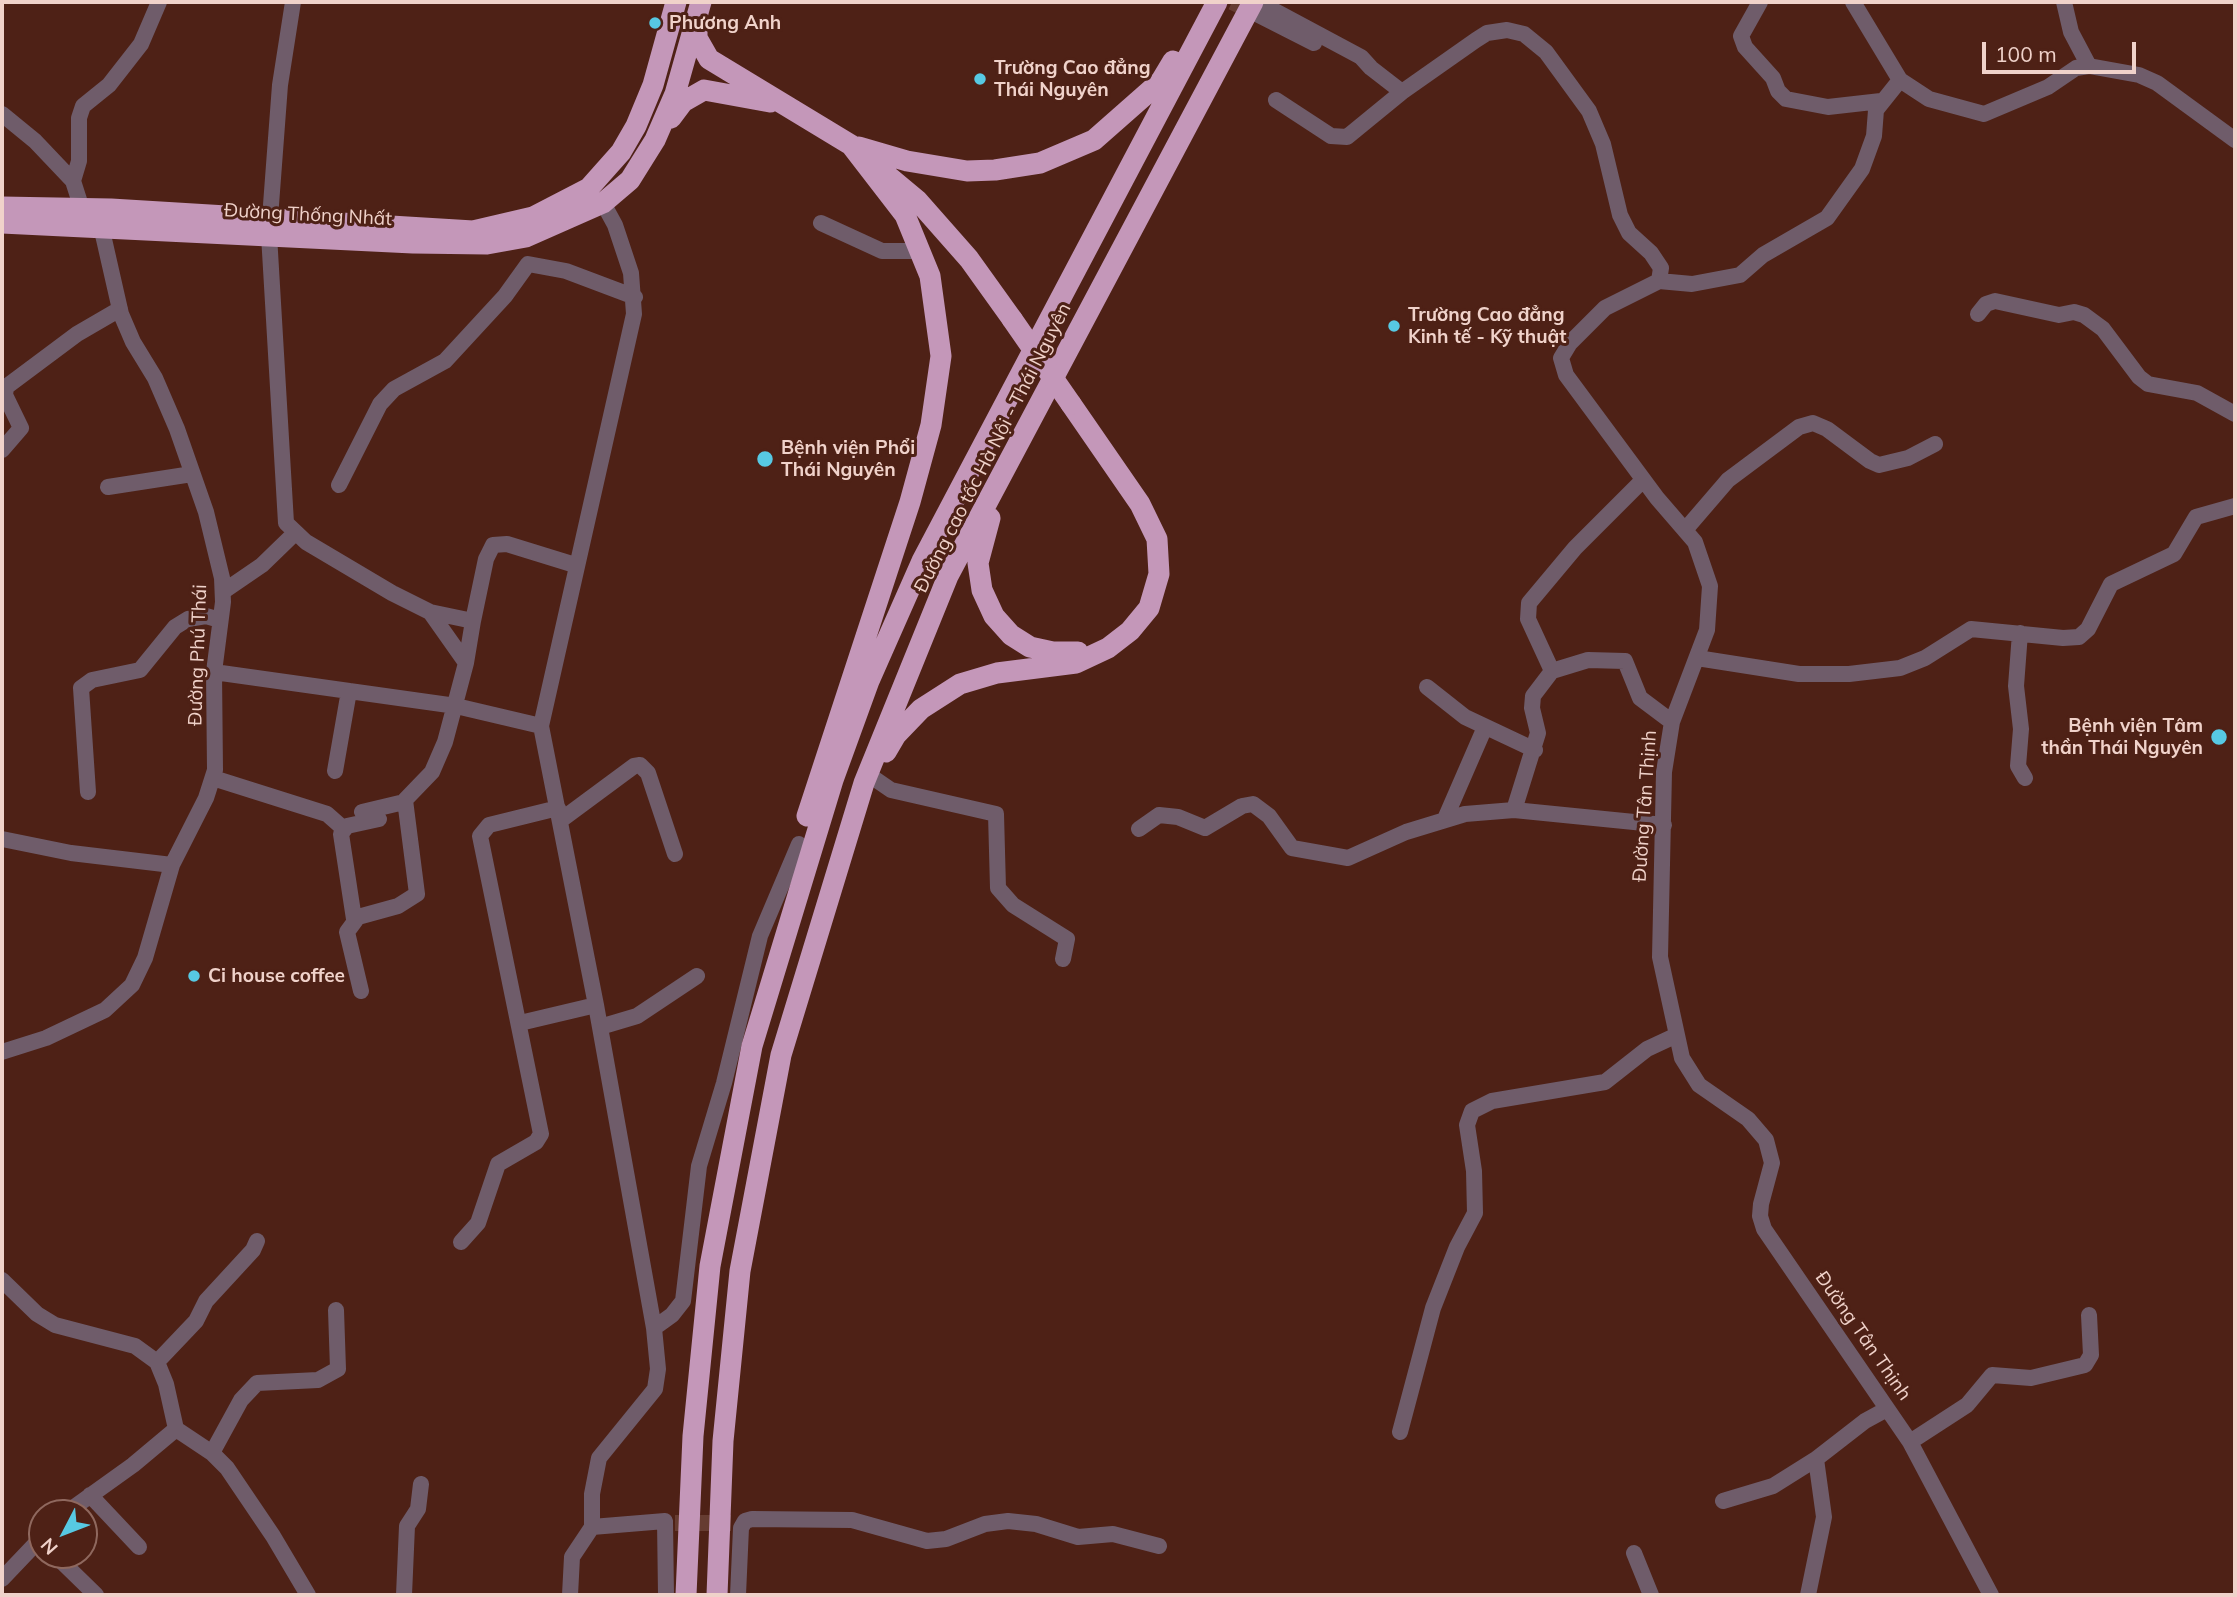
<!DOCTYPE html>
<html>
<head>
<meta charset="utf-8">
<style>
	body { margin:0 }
	#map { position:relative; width:2237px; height:1597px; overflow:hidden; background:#4e2116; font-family:Mulish,sans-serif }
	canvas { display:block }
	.frame { position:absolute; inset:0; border:4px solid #f0d2ca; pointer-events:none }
	.north { position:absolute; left:28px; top:1499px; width:70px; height:70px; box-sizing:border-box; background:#4e2116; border:2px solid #8f685e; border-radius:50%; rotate:228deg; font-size:19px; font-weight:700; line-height:28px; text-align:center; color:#f0d2ca }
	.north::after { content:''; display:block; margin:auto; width:24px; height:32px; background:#57c9e3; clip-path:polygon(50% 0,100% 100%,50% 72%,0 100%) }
	.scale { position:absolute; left:1982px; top:42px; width:154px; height:32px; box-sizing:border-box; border:4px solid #f0d2ca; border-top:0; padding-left:9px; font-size:21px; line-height:24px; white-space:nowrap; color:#f0d2ca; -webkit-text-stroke:5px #4e2116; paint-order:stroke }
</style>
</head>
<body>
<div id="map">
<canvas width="2237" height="1597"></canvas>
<div class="frame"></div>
<div class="north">N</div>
<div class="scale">100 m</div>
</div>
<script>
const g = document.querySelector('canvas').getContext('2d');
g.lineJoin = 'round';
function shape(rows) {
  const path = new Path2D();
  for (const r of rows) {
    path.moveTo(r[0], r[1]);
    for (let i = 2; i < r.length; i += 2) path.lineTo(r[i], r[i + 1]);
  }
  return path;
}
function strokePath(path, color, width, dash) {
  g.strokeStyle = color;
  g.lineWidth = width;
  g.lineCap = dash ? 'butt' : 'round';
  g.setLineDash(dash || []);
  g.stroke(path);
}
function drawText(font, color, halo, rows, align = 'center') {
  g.font = font + ' Mulish,sans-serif';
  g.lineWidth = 6;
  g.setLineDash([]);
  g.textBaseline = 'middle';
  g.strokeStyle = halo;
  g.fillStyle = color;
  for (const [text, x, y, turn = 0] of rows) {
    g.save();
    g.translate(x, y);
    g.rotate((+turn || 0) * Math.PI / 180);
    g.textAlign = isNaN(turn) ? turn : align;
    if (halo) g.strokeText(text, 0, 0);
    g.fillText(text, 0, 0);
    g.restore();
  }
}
strokePath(shape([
	[1232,2,1255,13],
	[675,1523,731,1523]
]), '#663c31', 16, [16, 8]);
strokePath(shape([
	[1760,2,1741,36,1745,47,1773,78,1778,91,1786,99,1828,107,1881,101],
	[1853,2,1900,80,1929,99,1984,114,2048,87,2076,68,2089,66,2139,75,2157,83,2235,140],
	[2064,2,2071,32,2089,66],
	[1260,3,1361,57,1371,68,1402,92],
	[1255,13,1314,43],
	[1276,100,1331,136,1347,137,1402,92,1476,40,1487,33,1507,30,1524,34,1546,52,1589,111,1603,144,1620,215,1629,233,1651,253,1661,268,1659,281,1605,308,1570,343,1561,358,1566,375,1657,498,1695,542,1710,586,1707,630,1672,722,1664,772,1660,957,1682,1058,1699,1085,1748,1119,1766,1140,1772,1163,1761,1204,1760,1216,1764,1229,1910,1442,1991,1595],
	[2,114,35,141,73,181,82,209],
	[73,181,79,161,79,118,83,106,109,85,141,44,159,2],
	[270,218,280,85,293,2],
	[821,223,882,251,920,251],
	[269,235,286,523,306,542,392,593,430,612,473,621,466,663,445,742,432,772,405,800,417,894,398,906,358,917,347,932,361,991],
	[1659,281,1692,284,1740,275,1763,255,1827,218,1862,169,1874,136,1876,110,1900,80],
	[1978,314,1986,304,1995,301,2059,315,2074,312,2084,315,2103,329,2139,377,2148,384,2197,393,2235,414],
	[2,450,21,428,5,395,6,387,77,334,120,309],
	[339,485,380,404,394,389,445,361,505,296,528,264,566,271,635,297],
	[108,487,192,474],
	[1685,530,1728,480,1799,427,1813,423,1827,429,1870,461,1879,465,1908,458,1935,444],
	[224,591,262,565,295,533],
	[430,612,466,663],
	[473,621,486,559,493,545,507,544,575,565],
	[2020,633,2016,686,2021,729,2018,766,2025,778],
	[1697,658,1799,674,1849,674,1900,668,1925,658,1971,629,2063,638,2079,637,2088,629,2111,584,2174,554,2196,517,2235,506],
	[1552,671,1588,660,1625,661,1640,698,1672,722],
	[214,672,456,706,541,726],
	[1427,687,1465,717,1535,750],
	[335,771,349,691],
	[213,778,327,814,344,829],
	[875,779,891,790,996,814,998,888,1013,905,1067,939,1063,959],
	[88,792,81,688,92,680,140,670,175,627,188,619,206,616,220,620],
	[1514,810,1538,733,1532,708,1533,696,1552,671,1528,619,1529,603,1575,548,1643,480],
	[362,812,404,802],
	[1445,819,1485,727],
	[561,820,634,766,640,765,648,773,675,854],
	[1139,829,1159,815,1178,817,1205,828,1242,806,1253,804,1269,816,1292,848,1348,858,1406,832,1465,814,1514,810,1664,825],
	[2,839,71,853,172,865],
	[354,919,341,834,347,826,379,819],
	[520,1023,596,1005],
	[600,1027,637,1016,697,976],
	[2,1052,46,1038,105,1010,132,985,145,958,172,865,206,798,215,770,214,672,223,602,222,578,206,512,177,429,155,378,133,342,121,314,101,226],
	[461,1242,478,1223,498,1164,536,1142,541,1134,480,836,489,825,558,808],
	[2,1280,37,1314,55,1325,135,1346,157,1362,166,1384,176,1429,212,1453,227,1468,273,1536,308,1595],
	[654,1328,672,1315,683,1301,699,1166,724,1083,760,936,799,844],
	[157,1362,196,1321,206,1301,253,1250,257,1241],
	[1400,1432,1433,1308,1457,1247,1475,1213,1474,1171,1467,1125,1472,1111,1492,1101,1605,1082,1647,1049,1677,1035],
	[1910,1442,1967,1405,1992,1375,2031,1378,2085,1365,2091,1355,2089,1315],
	[212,1453,241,1400,257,1383,318,1380,338,1369,336,1310],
	[90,1495,139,1547],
	[1723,1501,1773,1486,1816,1459],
	[66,1513,133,1465,176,1429],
	[592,1527,665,1521,666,1595],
	[1634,1553,1651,1595],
	[55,1555,96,1595],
	[2,1579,42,1537],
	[404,1595,407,1526,418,1509,421,1484],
	[570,1595,572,1557,592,1527,592,1494,599,1458,655,1389,658,1369,654,1328,596,1005,541,726,634,314,631,273,615,225,603,203],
	[738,1595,741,1528,745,1521,752,1519,852,1520,927,1541,946,1539,985,1524,1008,1521,1036,1524,1078,1537,1113,1534,1159,1546],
	[1808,1595,1824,1517,1816,1459,1865,1421,1887,1409]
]), '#6f5c6a', 16);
strokePath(shape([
	[697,27,697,38,709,59,851,145,917,200,969,259,1012,319],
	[671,118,683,102,704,90,770,102],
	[859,147,907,161,967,171,995,170,1040,163,1094,140,1161,81,1173,61],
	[2,207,111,209,473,231,533,217,589,188,621,152,636,126,653,85,676,2],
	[2,223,413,243,487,244,526,237,603,203,630,180,655,140,675,94,701,2],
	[990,518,978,563,982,590,994,616,1011,635,1030,647,1053,652,1078,652],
	[886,752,896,735,921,709,960,684,997,673,1076,663,1108,648,1130,631,1149,608,1159,574,1157,539,1140,504,1071,404],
	[807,816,910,502,931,425,941,356,930,276,905,215,851,145],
	[686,1595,693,1436,710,1266,752,1046,833,780,869,681,922,561,1217,2],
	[717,1595,723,1441,740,1271,781,1055,864,783,948,576,1253,2]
]), '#c497b9', 21);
strokePath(shape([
	[1012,319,1071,404]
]), '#c497b9', 21);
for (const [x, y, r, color] of [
	[655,23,7,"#57c9e3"],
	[980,79,7,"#57c9e3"],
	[1394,326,7,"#57c9e3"],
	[765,459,9,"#57c9e3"],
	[2219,737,9,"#57c9e3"],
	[194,976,7,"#57c9e3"]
]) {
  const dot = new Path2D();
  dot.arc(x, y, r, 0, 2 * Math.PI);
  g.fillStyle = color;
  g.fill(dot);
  strokePath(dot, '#4e2116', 2.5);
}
drawText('bold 19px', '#f0d2ca', '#4e2116', [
	["Phương Anh",669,23],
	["Trường Cao đẳng",994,68],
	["Thái Nguyên",994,90],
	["Trường Cao đẳng",1408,315],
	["Kinh tế - Kỹ thuật",1408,337],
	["Bệnh viện Phổi",781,448],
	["Thái Nguyên",781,470],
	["Bệnh viện Tâm",2203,726,"right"],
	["thần Thái Nguyên",2203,748,"right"],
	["Ci house coffee",208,976]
], 'left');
drawText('19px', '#f0d2ca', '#4e2116', [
	["Đường Thống Nhất",308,215,3],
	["Đường cao tốc Hà Nội - Thái Nguyên",993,448,-63],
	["Đường Phú Thái",198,655,-88],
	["Đường Tân Thịnh",1645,806,-86],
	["Đường Tân Thịnh",1863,1336,55]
]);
</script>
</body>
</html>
